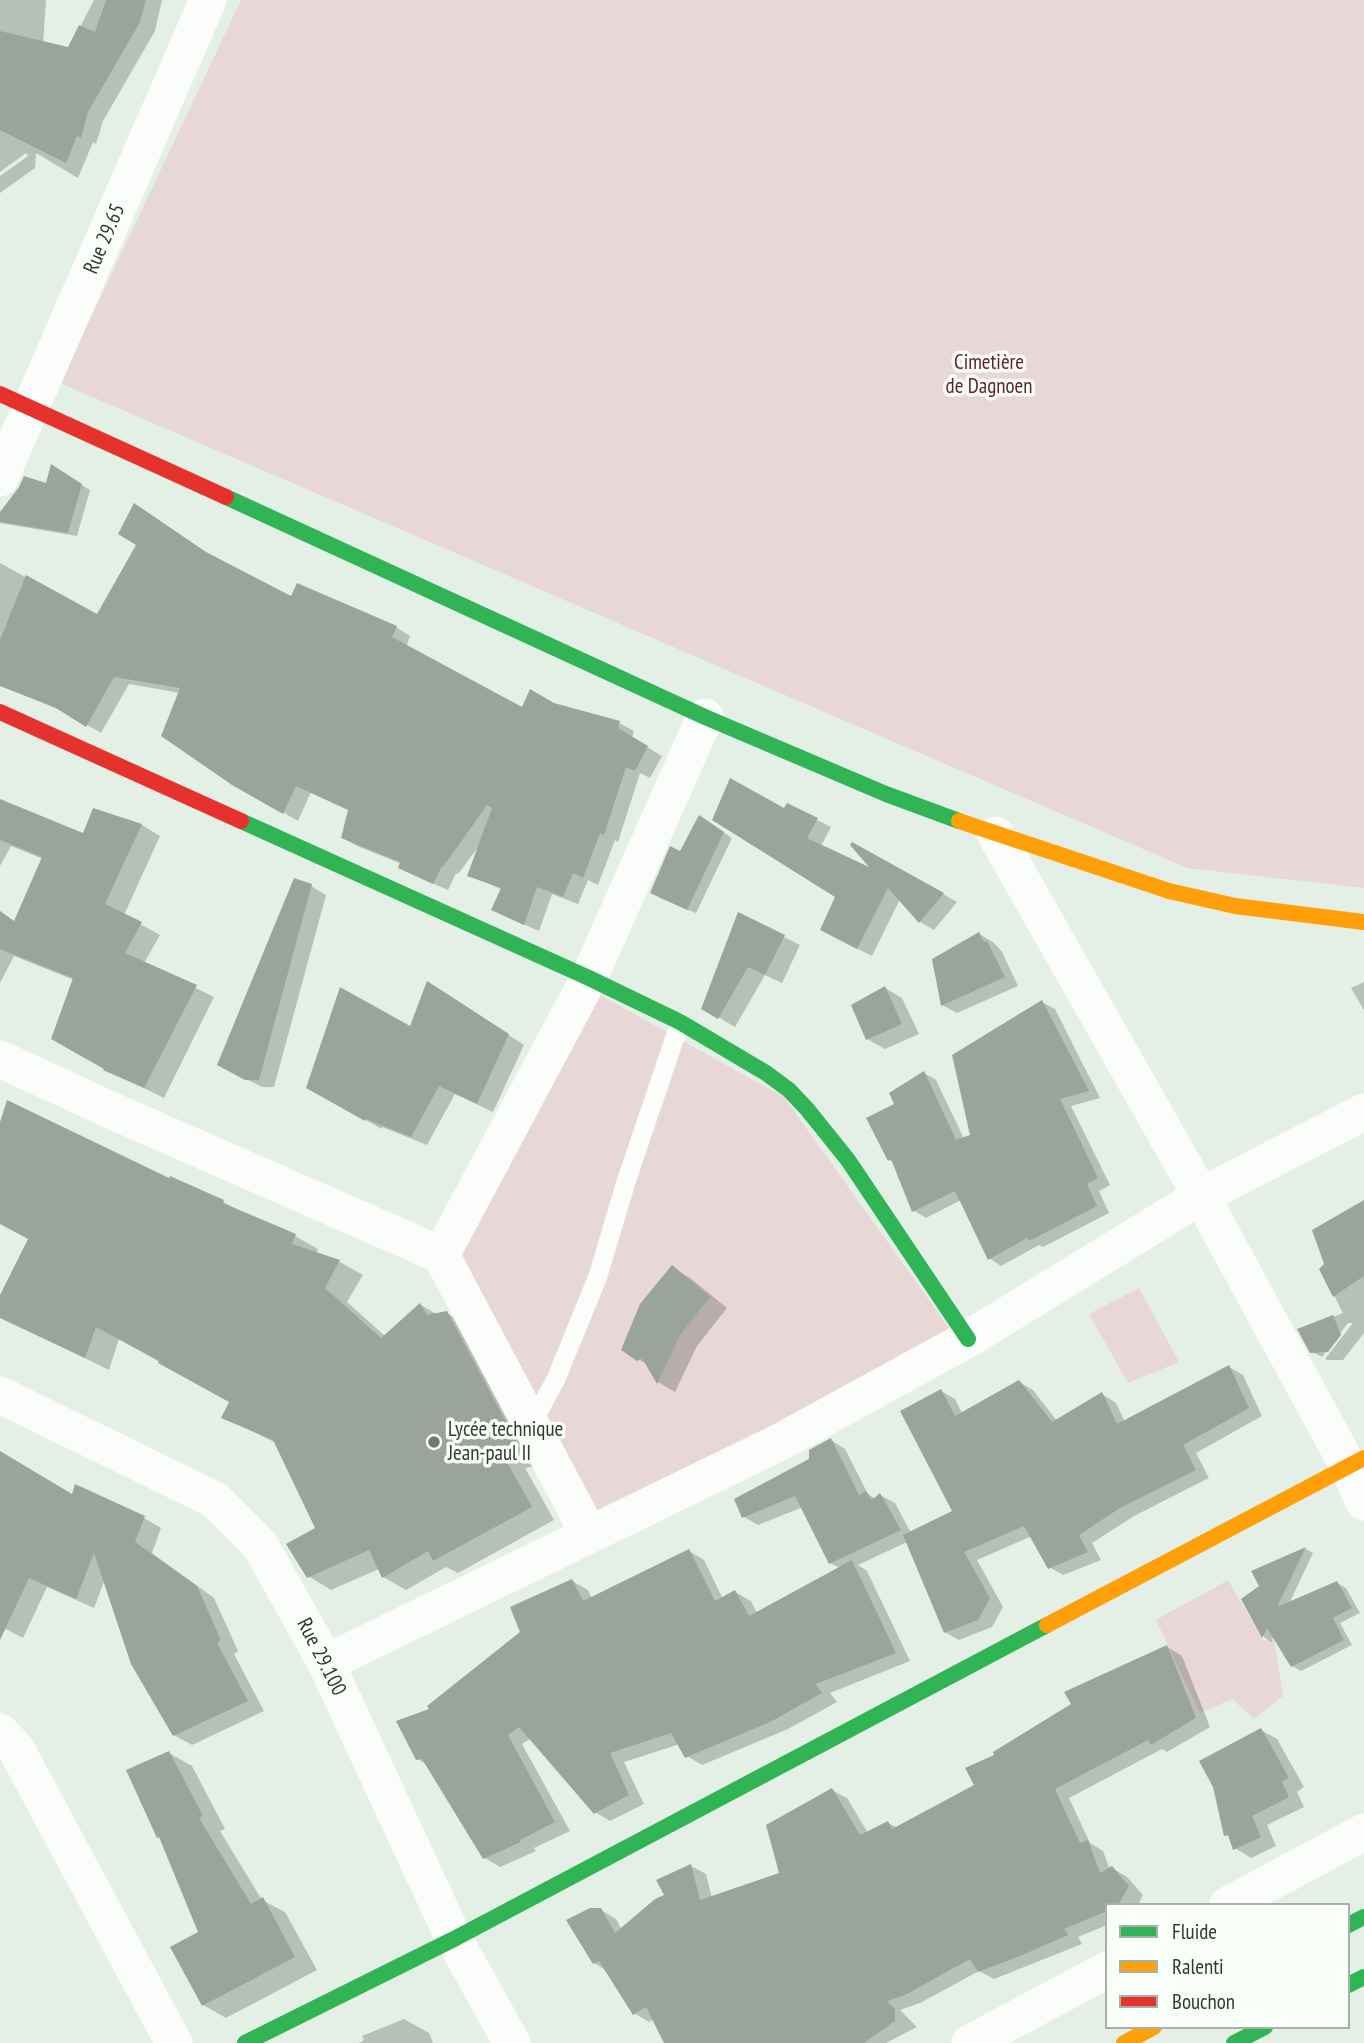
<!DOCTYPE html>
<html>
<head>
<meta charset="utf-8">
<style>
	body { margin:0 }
	#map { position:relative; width:1364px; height:2043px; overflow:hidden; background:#e4f0e5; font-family:"PT Sans Narrow",sans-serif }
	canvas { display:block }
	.legend { position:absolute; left:1105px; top:1903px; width:245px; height:126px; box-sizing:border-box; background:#f9fef9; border:2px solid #a9b0a9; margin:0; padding:9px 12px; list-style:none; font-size:21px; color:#313a32 }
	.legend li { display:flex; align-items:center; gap:14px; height:35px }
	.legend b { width:35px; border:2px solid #a9b0a9 }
</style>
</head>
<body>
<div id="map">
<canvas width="1364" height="2043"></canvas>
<ul class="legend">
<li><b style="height:9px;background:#30b455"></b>Fluide</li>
<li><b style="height:9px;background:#ff9f0a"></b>Ralenti</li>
<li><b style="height:9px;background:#e5322d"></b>Bouchon</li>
</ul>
</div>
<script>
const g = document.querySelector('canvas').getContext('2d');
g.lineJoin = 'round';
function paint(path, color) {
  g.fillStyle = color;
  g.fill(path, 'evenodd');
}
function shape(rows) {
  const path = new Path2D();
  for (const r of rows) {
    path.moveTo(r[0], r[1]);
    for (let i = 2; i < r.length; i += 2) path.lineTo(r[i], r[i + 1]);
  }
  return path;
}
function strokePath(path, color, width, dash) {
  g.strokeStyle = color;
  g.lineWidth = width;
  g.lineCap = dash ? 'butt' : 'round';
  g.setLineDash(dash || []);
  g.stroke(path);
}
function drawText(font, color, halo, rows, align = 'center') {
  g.font = font + ' "PT Sans Narrow",sans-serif';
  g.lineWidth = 7;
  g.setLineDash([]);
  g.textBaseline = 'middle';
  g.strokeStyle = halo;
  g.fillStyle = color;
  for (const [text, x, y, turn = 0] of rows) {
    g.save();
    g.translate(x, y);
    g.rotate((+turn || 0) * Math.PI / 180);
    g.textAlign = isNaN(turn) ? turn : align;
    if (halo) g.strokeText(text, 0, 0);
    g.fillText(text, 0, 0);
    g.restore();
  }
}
paint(shape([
	[241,0,1364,0,1364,888,1187,868,60,383],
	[600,995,784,1097,954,1335,598,1516,450,1247],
	[1139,1288,1179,1362,1128,1383,1089,1314],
	[1228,1580,1263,1640,1274,1640,1283,1696,1254,1719,1232,1699,1200,1713,1156,1620]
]), '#e8d7d7');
paint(shape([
	[0,0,46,0,39,106,94,0,162,0,155,31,103,121,96,144,93,142,78,178,36,153,35,168,0,193,0,176,28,156,26,153,0,172],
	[52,467,90,490,77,536,0,523,0,516,47,486],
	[215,559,292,599,396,627,410,636,406,647,523,709,553,704,619,723,634,731,632,738,662,756,650,778,640,773,618,842,615,840,598,885,588,880,578,904,552,894,539,931,507,917,503,890,469,875,479,846,458,874,456,873,448,890,414,875,402,864,357,846,343,838,350,810,311,792,298,821,233,783,180,693,129,684,101,733,70,715,27,695,0,675,0,563,98,617],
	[0,801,84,835,94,810,142,825,160,836,124,915,160,935,144,963,214,997,164,1098,105,1069,74,980,14,956,0,983,0,911,15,922,43,859,11,846,0,866],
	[788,805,831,827,821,846,876,872,853,844,957,902,934,930,920,922,900,899,872,956,836,938,838,897,785,811],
	[708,822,732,838,696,913,660,898,680,854],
	[311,886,326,895,274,1087,262,1087,234,1073],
	[739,915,800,945,782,983,765,975,735,1027,703,1008],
	[979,934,993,942,1002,952,1018,986,957,1013,942,1005],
	[1364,982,1364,1010,1351,988],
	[885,988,902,998,919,1034,885,1049,867,1039],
	[444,992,524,1045,493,1112,455,1094,427,1145,382,1127,382,1129,308,1088,411,1029],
	[1042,1002,1055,1009,1100,1098,1071,1106,1110,1185,1099,1191,1109,1213,1043,1247,1039,1245,1001,1266,989,1258,961,1200,926,1218,913,1210,895,1163,889,1160,896,1105,924,1073,936,1080,964,1139,972,1136],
	[0,1128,169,1181,223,1202,247,1215,295,1236,318,1249,316,1254,340,1262,363,1275,347,1302,385,1336,421,1305,438,1315,447,1313,470,1327,544,1465,525,1468,554,1520,458,1573,446,1567,406,1590,383,1577,379,1569,331,1590,308,1576,317,1529,276,1443,223,1417,231,1402,119,1339,109,1370,0,1317,0,1299,30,1239,0,1223],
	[1364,1202,1364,1333,1343,1360,1327,1360,1325,1359,1353,1323,1348,1323,1322,1357,1311,1351,1300,1330,1343,1313,1321,1270],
	[672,1267,690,1278,727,1308,697,1346,675,1392,658,1382,648,1365,638,1359],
	[1229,1367,1243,1375,1262,1416,1196,1453,1209,1478,1134,1516,1092,1543,1101,1560,1063,1575,1049,1567,1032,1536,977,1560,1003,1607,992,1627,959,1640,945,1632,907,1542,858,1565,867,1571,910,1661,830,1693,837,1702,788,1729,702,1765,687,1756,680,1744,624,1762,644,1804,610,1821,595,1812,531,1738,522,1744,570,1831,534,1848,536,1851,500,1867,485,1858,427,1765,418,1759,431,1710,522,1632,572,1581,588,1590,592,1599,689,1551,704,1560,723,1599,735,1592,751,1601,757,1613,840,1568,830,1563,803,1507,758,1525,744,1517,831,1440,845,1449,868,1494,876,1499,880,1495,895,1503,911,1533,955,1512,941,1391,955,1399,962,1413,1019,1382,1033,1390,1057,1421,1102,1394,1116,1403,1125,1422],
	[0,1452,73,1496,144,1518,161,1528,152,1553,214,1598,238,1651,234,1654,264,1711,192,1745,174,1735,105,1579,94,1608,47,1587,23,1638,0,1626],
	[1306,1549,1313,1553,1289,1604,1337,1583,1346,1588,1360,1613,1340,1623,1352,1645,1301,1671,1292,1666,1274,1636,1271,1642,1264,1637,1243,1599,1261,1587,1253,1572],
	[1167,1647,1182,1656,1210,1727,1167,1752,1162,1749,1069,1798,1090,1843,1103,1851,1110,1870,1112,1868,1127,1877,1143,1895,1138,1905,1107,1905,1107,1925,1078,1937,1082,1944,994,1979,979,1971,920,2003,900,2010,917,2027,886,2043,666,2043,654,2019,649,2022,634,2013,607,1971,594,1963,601,1910,616,1919,622,1930,666,1896,691,1866,706,1874,712,1898,782,1874,832,1790,847,1798,868,1833,888,1823,898,1828,976,1786,996,1756],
	[1261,1730,1277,1739,1304,1787,1297,1792,1304,1807,1267,1825,1276,1846,1251,1858,1235,1848,1231,1838,1226,1835],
	[169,1753,192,1766,225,1829,220,1831,262,1900,285,1912,317,1970,226,2018,203,2005,200,1933,161,1839,158,1837],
	[404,2019,429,2033,433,2043,359,2043,364,2040,362,2036]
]), '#0003');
paint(shape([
	[106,0,146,0,140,22,88,112,81,138,77,136,66,163,0,130,0,31,68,47,79,25,95,32],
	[51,464,82,484,68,533,0,522,0,512,19,487,24,476,46,483],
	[134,503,206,552,291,596,297,583,397,626,392,637,522,707,530,689,554,703,620,721,618,728,648,746,635,771,626,767,604,835,600,833,583,878,573,873,563,897,537,887,524,925,491,910,501,888,467,876,492,808,487,805,443,867,442,866,433,884,398,868,400,862,341,838,348,810,296,786,283,814,232,785,161,736,180,688,114,677,86,727,56,708,0,686,0,640,26,575,97,614,136,545,118,534],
	[730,778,784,808,787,803,818,818,807,838,869,867,850,845,852,842,944,893,919,923,888,888,857,949,820,930,835,897,712,820],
	[0,799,83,833,93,808,142,824,105,904,142,922,125,953,197,985,144,1088,103,1070,104,1069,51,1039,73,978,0,949,0,911,14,921,42,857,0,840],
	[699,815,724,832,687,910,650,893,670,846,680,851],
	[294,878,312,884,259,1080,245,1080,217,1065],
	[738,912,785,935,765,975,748,967,718,1019,701,1009],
	[979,932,984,942,987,941,1005,977,941,1006,932,959],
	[427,981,509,1034,477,1104,439,1086,411,1137,366,1119,365,1121,306,1088,340,987,410,1026],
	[885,986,902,1024,866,1040,851,1005],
	[1042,1000,1089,1091,1060,1099,1098,1178,1087,1184,1097,1206,1029,1241,1027,1238,988,1260,955,1191,912,1212,891,1159,888,1161,866,1118,894,1104,889,1093,924,1071,956,1140,970,1135,952,1055],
	[7,1100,169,1178,170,1176,224,1200,223,1203,296,1234,292,1244,340,1260,325,1288,381,1338,420,1303,427,1315,447,1311,522,1452,503,1455,532,1507,433,1561,428,1551,382,1578,369,1550,307,1578,286,1544,315,1528,273,1440,221,1418,229,1402,158,1363,159,1361,96,1327,85,1358,0,1318,0,1295,28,1239,0,1224,0,1122],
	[1364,1200,1364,1276,1333,1297,1319,1269,1324,1264,1312,1230],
	[672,1265,710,1297,680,1335,657,1384,642,1358,637,1361,621,1350,640,1304],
	[1333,1315,1341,1335,1328,1352,1310,1353,1297,1329],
	[1229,1365,1249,1408,1183,1445,1196,1470,1120,1508,1079,1535,1088,1552,1048,1569,1024,1526,964,1552,990,1598,978,1620,944,1633,903,1535,952,1511,900,1411,941,1389,955,1416,1019,1380,1052,1422,1102,1392,1117,1424],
	[831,1438,859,1495,866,1491,872,1500,880,1493,901,1530,829,1564,795,1496,742,1518,734,1499,809,1459,809,1450],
	[0,1451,72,1494,75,1484,145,1516,135,1542,197,1586,221,1640,217,1643,248,1701,173,1736,131,1664,94,1553,76,1599,29,1578,0,1640],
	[1306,1547,1277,1607,1337,1581,1352,1608,1333,1618,1344,1640,1291,1667,1267,1628,1262,1638,1241,1599,1259,1586,1251,1571],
	[689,1549,715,1601,735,1590,749,1616,852,1560,896,1653,816,1684,822,1693,772,1721,685,1758,671,1733,610,1753,629,1795,594,1814,519,1727,508,1735,555,1822,520,1840,521,1842,483,1859,422,1759,416,1760,396,1721,429,1709,427,1706,520,1632,510,1607,572,1579,583,1601],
	[1167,1645,1196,1718,1151,1745,1148,1740,1055,1789,1080,1843,1088,1840,1100,1873,1112,1866,1129,1886,1118,1905,1107,1905,1107,1911,1064,1929,1068,1935,1020,1956,978,1972,970,1959,905,1995,887,2001,895,2009,895,2021,864,2043,664,2043,646,2007,633,2015,599,1961,593,1964,566,1920,590,1908,601,1908,615,1933,655,1899,664,1895,656,1880,691,1864,700,1900,779,1873,766,1825,832,1788,860,1835,888,1821,892,1829,974,1785,965,1768,994,1755,993,1752,1071,1704,1064,1692],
	[1261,1728,1289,1778,1282,1782,1289,1797,1252,1816,1261,1837,1233,1850,1228,1835,1224,1836,1213,1787,1199,1761],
	[169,1751,203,1816,199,1818,251,1904,263,1897,295,1957,202,2006,170,1947,198,1932,159,1837,157,1838,126,1770]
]), '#9aa49b');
strokePath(shape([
	[531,1425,556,1379,598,1276,626,1182,680,1022]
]), '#fbfdfb', 19);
strokePath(shape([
	[0,478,208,0],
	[996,835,1201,1196,1348,1466,1364,1502],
	[0,1059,117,1113,441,1255,589,1534],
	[441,1255,589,978,705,717],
	[0,1395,215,1500,260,1545,326,1663,454,1939,512,2043],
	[326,1663,780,1442,968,1339,1201,1196,1364,1112],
	[0,1732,16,1749,174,2043],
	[1228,1905,1364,1832],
	[970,2043,1107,1970]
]), '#fbfdfb', 37);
strokePath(shape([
	[226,497,705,717,886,794,959,821],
	[241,821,589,978,680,1022,766,1073,789,1090,807,1109,848,1160,968,1339],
	[1348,1925,1364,1917],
	[1348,1985,1364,1977],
	[245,2043,454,1939,1047,1625],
	[1234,2043,1265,2027]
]), '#30b455', 16);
strokePath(shape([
	[959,821,1169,891,1235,906,1364,922],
	[1047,1625,1364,1458],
	[1124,2043,1154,2027]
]), '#ff9f0a', 16);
strokePath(shape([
	[0,394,226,497],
	[0,712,241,821]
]), '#e5322d', 16);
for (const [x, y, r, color] of [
	[434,1442,7,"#707a71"]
]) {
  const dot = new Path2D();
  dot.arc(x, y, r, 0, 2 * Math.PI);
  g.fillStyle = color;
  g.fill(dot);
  strokePath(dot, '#f9fef9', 2.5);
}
drawText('21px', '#313a32', '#f9fef9', [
	["Rue 29.65",105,239,-67],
	["Rue 29.100",321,1657,63]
]);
drawText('21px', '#612035', '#f9fef9', [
	["Cimetière",989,363],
	["de Dagnoen",989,387]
]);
drawText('21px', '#313a32', '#f9fef9', [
	["Lycée technique",448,1430],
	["Jean-paul II",448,1454]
], 'left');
</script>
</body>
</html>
